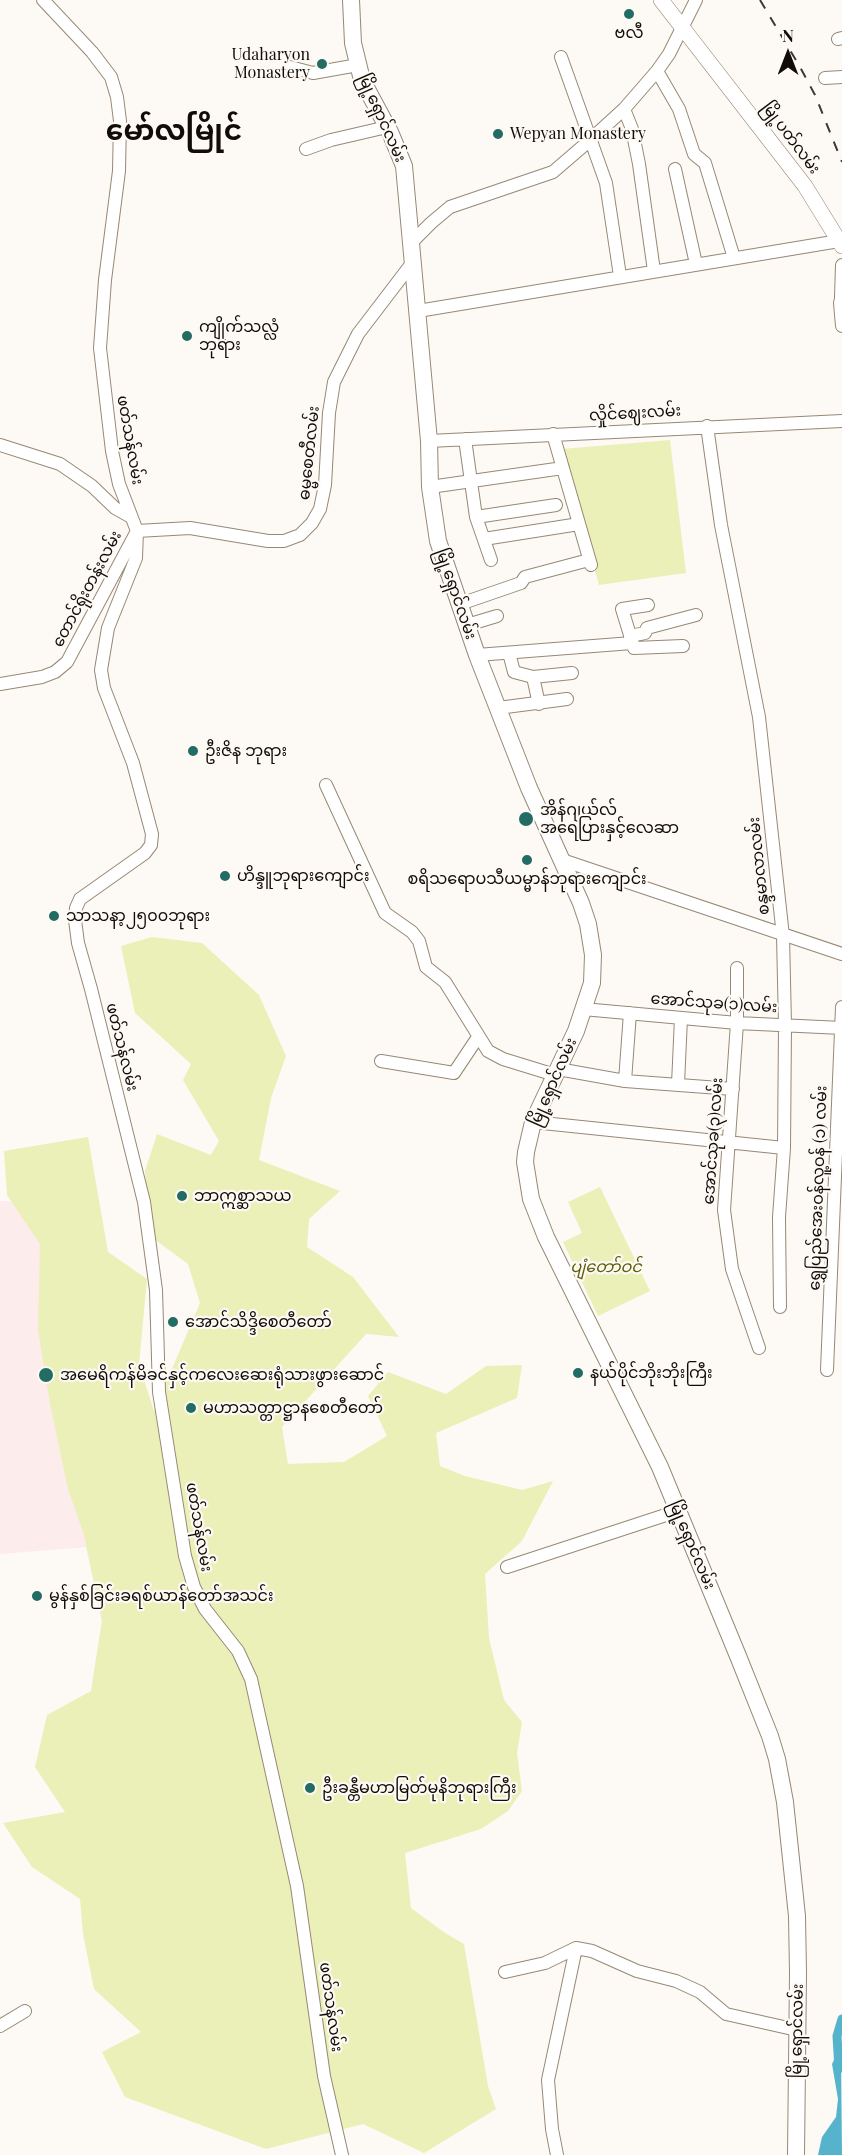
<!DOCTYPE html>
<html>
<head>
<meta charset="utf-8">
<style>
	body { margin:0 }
	#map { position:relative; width:842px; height:2155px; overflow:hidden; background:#fdf9f5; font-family:"Playfair Display",serif }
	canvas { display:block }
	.north { position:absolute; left:758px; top:24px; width:60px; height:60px; -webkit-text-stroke:4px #fdf9f5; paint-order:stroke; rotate:0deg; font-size:16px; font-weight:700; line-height:24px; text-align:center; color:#120c06 }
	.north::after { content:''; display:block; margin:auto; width:21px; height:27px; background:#120c06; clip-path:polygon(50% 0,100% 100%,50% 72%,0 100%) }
</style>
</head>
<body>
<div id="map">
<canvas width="842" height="2155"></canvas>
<div class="north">N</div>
</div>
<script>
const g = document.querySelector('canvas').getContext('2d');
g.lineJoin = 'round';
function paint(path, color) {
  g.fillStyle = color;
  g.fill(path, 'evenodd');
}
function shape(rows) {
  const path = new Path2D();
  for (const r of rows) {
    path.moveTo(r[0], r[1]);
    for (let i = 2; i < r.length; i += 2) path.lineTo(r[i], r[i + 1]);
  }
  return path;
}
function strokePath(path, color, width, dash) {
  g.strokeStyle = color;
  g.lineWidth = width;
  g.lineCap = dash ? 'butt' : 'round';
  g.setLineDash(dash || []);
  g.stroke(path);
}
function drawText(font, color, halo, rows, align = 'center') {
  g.font = font + ' "Playfair Display","Noto Sans Myanmar",serif';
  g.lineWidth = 4.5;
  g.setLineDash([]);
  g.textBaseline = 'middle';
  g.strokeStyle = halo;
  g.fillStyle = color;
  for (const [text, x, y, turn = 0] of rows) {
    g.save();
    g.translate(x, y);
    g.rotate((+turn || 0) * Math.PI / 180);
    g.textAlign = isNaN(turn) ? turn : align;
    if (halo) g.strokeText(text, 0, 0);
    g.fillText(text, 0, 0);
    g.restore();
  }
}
paint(shape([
	[0,1201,64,1203,142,1672,93,1677,102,1621,86,1547,0,1554]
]), '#fcecec');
paint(shape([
	[670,440,686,573,599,585,561,449],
	[152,937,202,943,259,995,286,1056,271,1098,259,1160,340,1191,309,1219,307,1247,353,1277,399,1337,366,1334,282,1427,288,1464,344,1462,387,1436,368,1396,388,1372,446,1394,486,1366,522,1365,517,1398,436,1433,440,1466,465,1476,522,1490,553,1481,522,1541,485,1574,489,1638,504,1700,522,1722,517,1753,522,1791,508,1811,481,1829,405,1853,411,1908,445,1933,464,1944,488,2086,496,2109,424,2153,363,2124,266,2149,125,2097,102,2052,141,2032,94,1989,83,1934,80,1899,32,1867,3,1823,65,1812,35,1767,47,1715,91,1691,102,1621,84,1535,68,1489,50,1404,38,1330,40,1244,7,1195,4,1151,88,1137,108,1252,147,1279,139,1364,154,1411,200,1303,188,1264,150,1236,145,1171,157,1134,211,1155,219,1141,183,1080,191,1064,135,1013,121,946],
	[600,1187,650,1291,598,1316,563,1242,582,1233,568,1202]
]), '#ebf0b8');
paint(shape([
	[836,2056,841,2057,842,2155,818,2155,822,2137,836,2117,838,2099,832,2064]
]), '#55b4cb');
strokePath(shape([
	[839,2069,837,2036,842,2019]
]), '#55b4cb', 9);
const minor = shape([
	[43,0,92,52,111,77,117,97,120,121,119,171,105,280,100,348,112,451,119,484,137,531,136,558,108,628,101,670,104,688,133,763,152,834,151,845,145,853,80,899,76,908,75,920,78,943,91,989,144,1202,156,1290,159,1392,185,1556,194,1587,205,1609,238,1651,251,1679,297,1886,324,2076,342,2155],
	[838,39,842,38],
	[561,57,606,183,620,276],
	[290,67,313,73,358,65],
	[657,71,679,109,694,154,705,163,734,258],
	[825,78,842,77],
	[624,109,632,129,639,164,654,271],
	[306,149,331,140,387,127],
	[675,169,696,264],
	[412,242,431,223,450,207,553,172,589,141,624,109,657,71,669,54,696,0],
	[842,295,840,303,842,326],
	[841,297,842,265],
	[418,311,839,241],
	[707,426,721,525,759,717,783,936,785,1025,784,1148,779,1217,780,1307],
	[553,434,591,565],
	[465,439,476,517,491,560],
	[429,441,842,421],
	[0,445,60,464,92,486,115,508,131,517],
	[430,487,563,468],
	[476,517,556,505],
	[484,539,579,524],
	[460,604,521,583,525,577,589,560],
	[648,605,622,609,634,648,683,646],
	[467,625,497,616],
	[630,636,645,633,647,628,696,615],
	[509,653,514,672,533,677,572,673],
	[477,655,632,643],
	[533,677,539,704],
	[0,684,42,677,55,672,67,662,137,531,190,528,268,541,284,541,300,535,312,523,320,509,325,485,329,413,334,382,358,334,413,262],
	[498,708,567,699],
	[326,785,385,913,412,932,419,941,426,967,445,982,488,1051,503,1059,555,1075],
	[562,860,842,954],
	[737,968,737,1023,724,1210,732,1269,759,1348],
	[583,1009,737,1023,842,1028],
	[381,1061,454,1073,478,1037],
	[558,1069,625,1081,733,1089],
	[625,1081,630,1013],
	[678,1084,681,1018],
	[533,1122,784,1148],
	[827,1370,842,1007],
	[507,1567,678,1511],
	[505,1972,545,1963,576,1948,592,1951,637,1971,676,1981,700,1992,726,2014,797,2030],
	[0,2026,25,2011],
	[557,2155,552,2129,548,2080,576,1948]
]);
const major = shape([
	[661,0,805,186,842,246]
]);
const highway = shape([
	[351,0,353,43,362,80,390,132,404,166,429,441,430,487,438,541,477,655,529,788,581,903,588,924,593,955,592,983,576,1031,533,1122,526,1152,525,1162,531,1199,546,1237,660,1467,738,1656,770,1736,777,1759,785,1802,797,1916,798,1973,796,2155]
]);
strokePath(minor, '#978874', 14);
strokePath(major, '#978874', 16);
strokePath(highway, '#978874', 18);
strokePath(minor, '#fff', 12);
strokePath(major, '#fff', 15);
strokePath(highway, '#fff', 16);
strokePath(shape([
	[760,0,800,67,815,95,842,162]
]), '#3f3934', 2, [10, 10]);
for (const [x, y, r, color] of [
	[629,14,6,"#236c63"],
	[322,64,6,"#236c63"],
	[498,134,6,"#236c63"],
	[187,336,6,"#236c63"],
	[193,751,6,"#236c63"],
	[526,819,8,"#236c63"],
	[527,860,6,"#236c63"],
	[225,876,6,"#236c63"],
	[54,916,6,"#236c63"],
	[182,1196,6,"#236c63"],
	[173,1322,6,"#236c63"],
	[578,1373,6,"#236c63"],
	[46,1375,8,"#236c63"],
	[191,1408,6,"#236c63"],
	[37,1596,6,"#236c63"],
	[310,1788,6,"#236c63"]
]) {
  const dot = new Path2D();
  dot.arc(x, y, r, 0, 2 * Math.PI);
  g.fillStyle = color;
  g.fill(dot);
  strokePath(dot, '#fdf9f5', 2);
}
drawText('16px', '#120c06', '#fdf9f5', [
	["ဗလီ",629,33,"center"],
	["Udaharyon",310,55,"right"],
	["Monastery",310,73,"right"],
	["Wepyan Monastery",510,134],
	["ကျိုက်သလ္လံ",199,327],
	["ဘုရား",199,345],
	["ဦးဇိန ဘုရား",205,751],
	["အိန်ဂျယ်လ်",540,810],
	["အရေပြားနှင့်လေဆာ",540,828],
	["ဟိန္ဒူဘုရားကျောင်း",237,876],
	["စရိသရောပသီယမ္မာန်ဘုရားကျောင်း",527,879,"center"],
	["သာသနာ့၂၅၀၀ဘုရား",66,916],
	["ဘာဣစ္ဆာသယ",194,1196],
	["အောင်သိဒ္ဒိစေတီတော်",185,1322],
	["နယ်ပိုင်ဘိုးဘိုးကြီး",590,1373],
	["အမေရိကန်မိခင်နှင့်ကလေးဆေးရုံသားဖွားဆောင်",60,1375],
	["မဟာသတ္တာဋ္ဌာနစေတီတော်",203,1408],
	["မွန်နှစ်ခြင်းခရစ်ယာန်တော်အသင်း",49,1596],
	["ဦးခန္တီမဟာမြတ်မုနိဘုရားကြီး",322,1788]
], 'left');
drawText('16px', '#120c06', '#fdf9f5', [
	["မြို့ရှောင်လမ်း",382,118,66],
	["မြို့ပတ်လမ်း",791,138,53],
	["လှိုင်ဈေးလမ်း",635,413,-3],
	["ဖတ်သန်လမ်း",130,440,80],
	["ဓမ္မစေတီလမ်း",309,453,-84],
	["တောင်ရိုးတန်းလမ်း",87,589,-62],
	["မြို့ရှောင်လမ်း",456,594,71],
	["စန္ဒမာလာလမ်း",759,866,-96],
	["အောင်သုခ(၁)လမ်း",714,1003,4],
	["ဖတ်သန်လမ်း",122,1047,76],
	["မြို့ရှောင်လမ်း",553,1082,-66],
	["အောင်သုခ(၃)လမ်း",713,1141,-86],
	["ရွှေပြည်အေးဝန်လူ့ဝန် (၁) လမ်း",818,1188,-88],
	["ဖတ်သန်လမ်း",199,1527,80],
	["မြို့ရှောင်လမ်း",692,1545,67],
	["ဖတ်သန်လမ်း",331,2007,82],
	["မြို့ရှောင်လမ်း",797,2031,-89]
]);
drawText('italic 16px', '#5a5d04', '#fdf9f5', [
	["ပျံတော်ဝင်",606,1267]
]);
drawText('bold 28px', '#120c06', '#fdf9f5', [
	["မော်လမြိုင်",174,131]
]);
</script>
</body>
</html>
